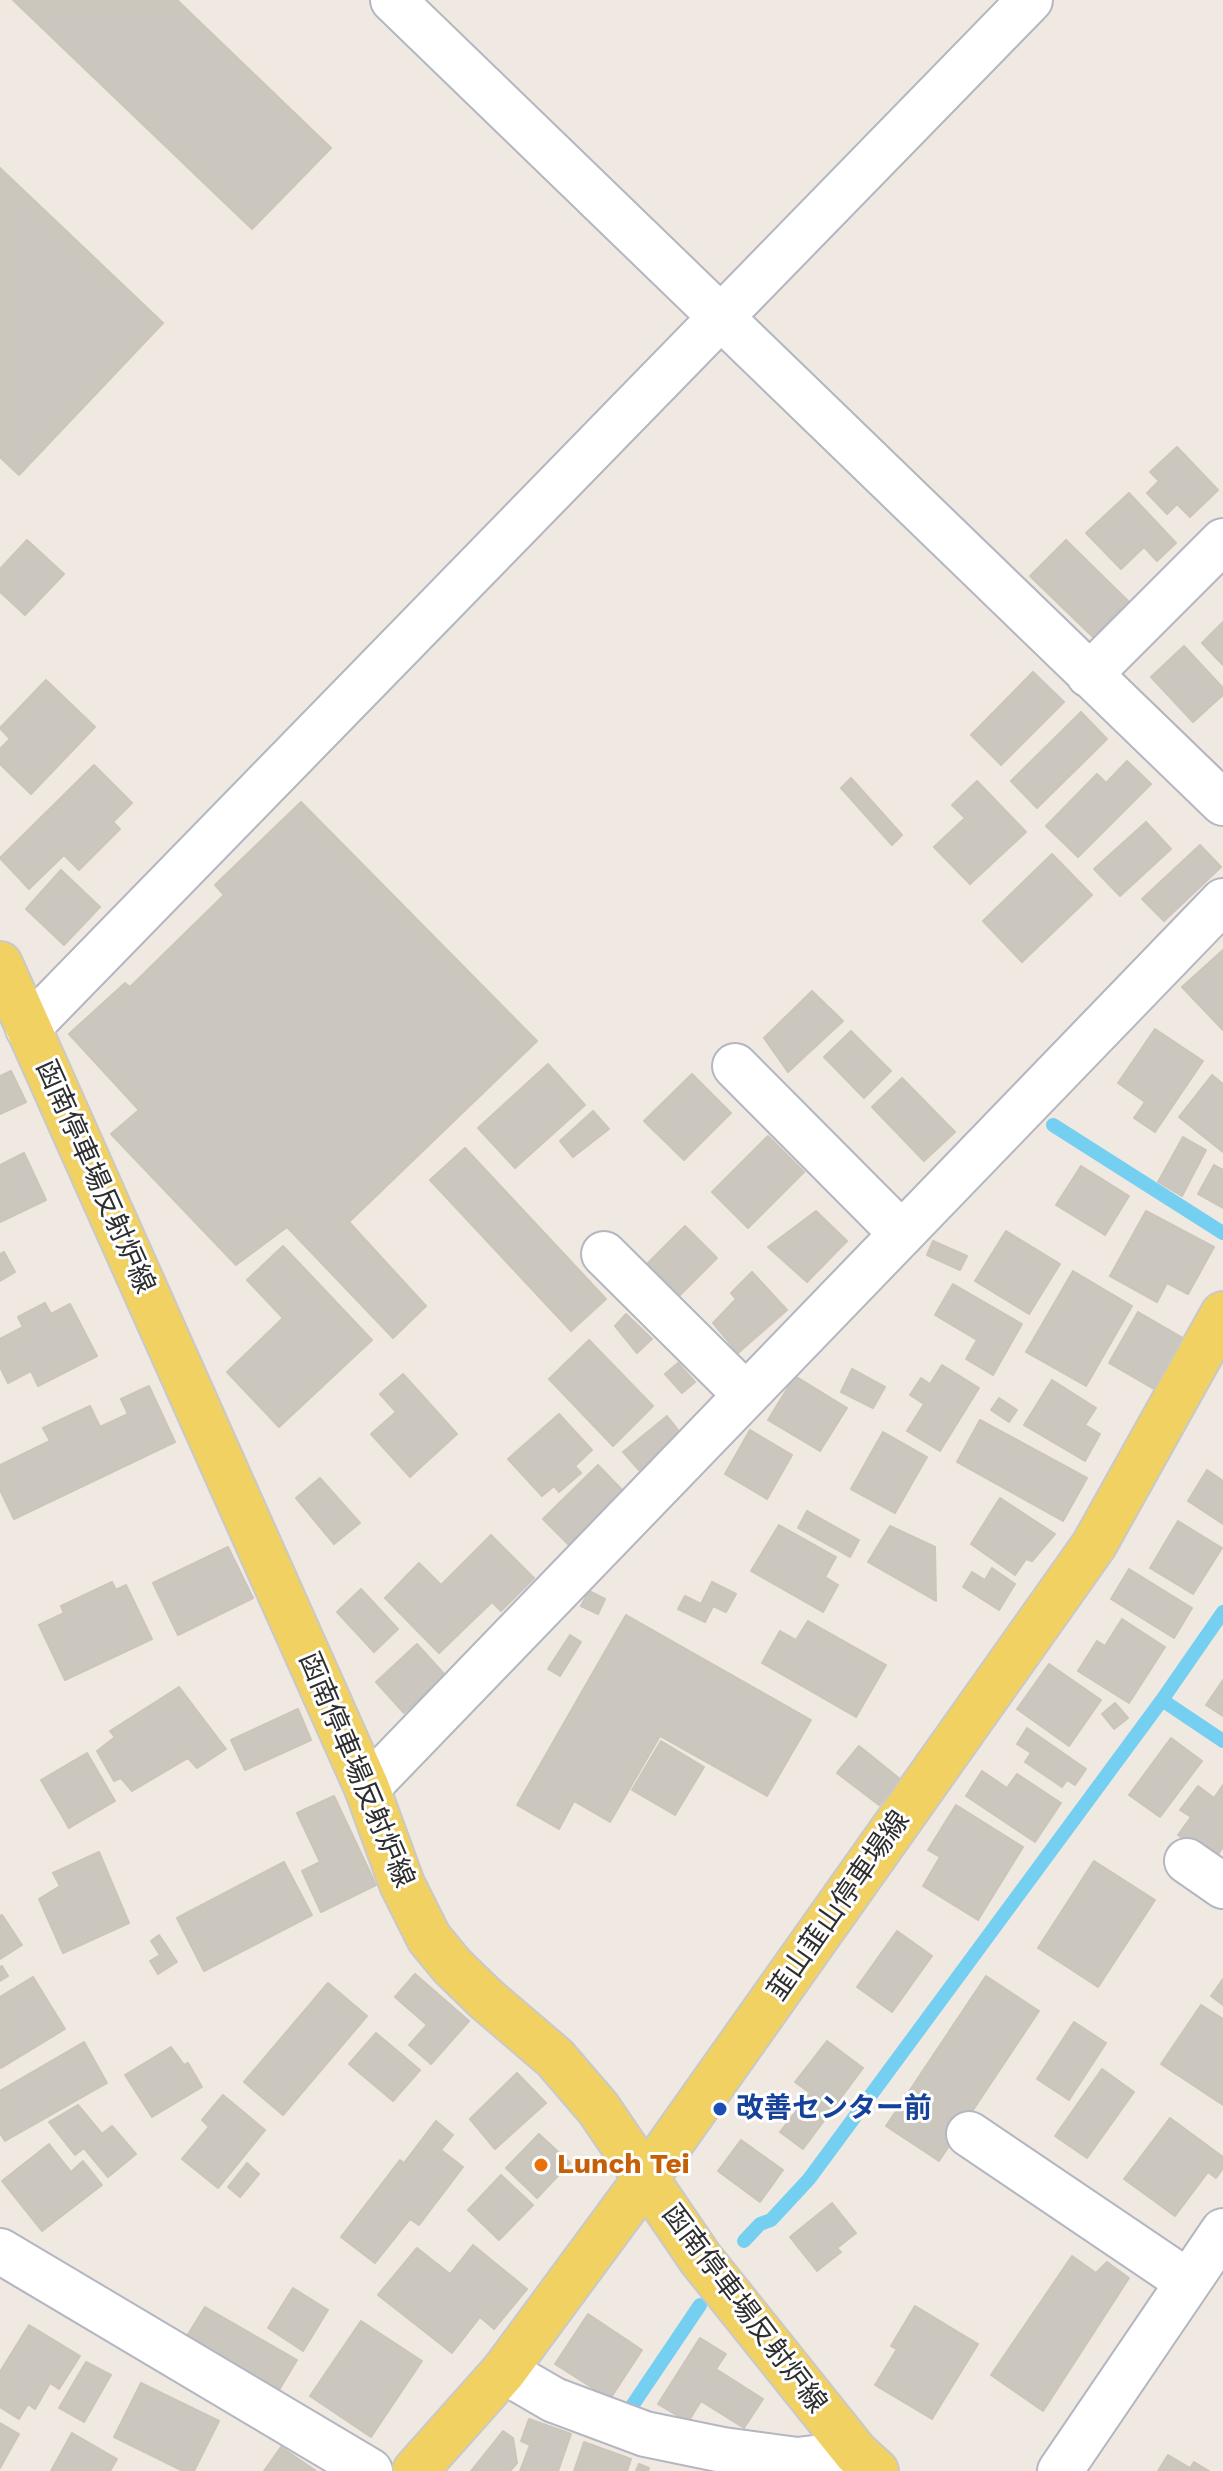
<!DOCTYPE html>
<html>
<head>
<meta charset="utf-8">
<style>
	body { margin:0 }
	canvas { display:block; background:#efe9e1 }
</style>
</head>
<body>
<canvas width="1223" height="2471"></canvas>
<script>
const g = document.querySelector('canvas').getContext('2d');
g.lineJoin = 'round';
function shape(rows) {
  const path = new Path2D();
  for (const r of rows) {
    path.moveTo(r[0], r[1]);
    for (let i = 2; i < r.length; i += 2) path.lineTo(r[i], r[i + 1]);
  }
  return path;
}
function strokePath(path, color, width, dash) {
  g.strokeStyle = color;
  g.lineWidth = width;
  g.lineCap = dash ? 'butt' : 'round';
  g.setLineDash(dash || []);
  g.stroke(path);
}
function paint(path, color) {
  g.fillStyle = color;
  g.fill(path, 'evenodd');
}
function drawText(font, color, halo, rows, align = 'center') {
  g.font = font + ' "Work Sans","Noto Sans JP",sans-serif';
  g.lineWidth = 6;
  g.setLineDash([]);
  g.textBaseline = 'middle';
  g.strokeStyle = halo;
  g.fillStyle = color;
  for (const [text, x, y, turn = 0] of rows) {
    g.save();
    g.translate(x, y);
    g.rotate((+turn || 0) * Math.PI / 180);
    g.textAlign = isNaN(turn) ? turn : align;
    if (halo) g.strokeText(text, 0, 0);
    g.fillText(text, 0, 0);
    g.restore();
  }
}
strokePath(shape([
	[1053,1125,1223,1233],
	[1162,1700,1223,1741],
	[744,2241,760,2224,771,2220,809,2179,1162,1700,1223,1612],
	[632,2406,700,2305]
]), '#75cff0', 14);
const building = shape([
	[13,0,177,0,331,148,252,229,13,0],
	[0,168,163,323,19,475,0,457,0,168],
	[1177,447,1218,490,1190,517,1177,504,1167,514,1147,493,1159,481,1150,472,1177,447],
	[1129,493,1176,543,1157,561,1144,547,1121,569,1086,533,1129,493],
	[27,540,64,574,25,615,0,592,0,569,27,540],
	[1066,540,1128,601,1093,637,1030,576,1066,540],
	[1223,622,1223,665,1202,643,1223,622],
	[1184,646,1223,688,1223,695,1193,722,1151,677,1184,646],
	[1033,672,1064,702,1001,765,971,735,1033,672],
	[46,680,95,727,31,794,0,764,0,749,10,739,0,728,46,680],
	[1081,712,1107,739,1037,808,1011,781,1081,712],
	[1127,761,1151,784,1078,857,1046,826,1097,774,1106,783,1127,761],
	[94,765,132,803,113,822,120,829,79,870,64,855,29,889,0,858,94,765],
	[851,778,902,835,892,845,841,788,851,778],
	[977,781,1026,832,970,884,934,847,965,818,952,805,977,781],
	[301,802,537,1041,349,1222,426,1306,393,1338,287,1227,236,1265,111,1134,139,1110,69,1034,125,983,130,987,224,895,215,885,301,802],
	[1146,822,1171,849,1120,896,1094,869,1146,822],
	[1200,845,1221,867,1164,921,1142,899,1200,845],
	[1052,854,1092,895,1022,962,983,921,1052,854],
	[61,870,100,907,64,945,26,909,61,870],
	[1223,950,1223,1030,1182,987,1223,950],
	[812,991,843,1021,788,1072,764,1038,812,991],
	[1155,1029,1203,1061,1155,1132,1134,1118,1145,1102,1118,1083,1155,1029],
	[851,1031,891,1071,864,1098,824,1057,851,1031],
	[548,1064,585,1105,515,1168,478,1128,548,1064],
	[11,1071,26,1102,0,1114,0,1076,11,1071],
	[692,1074,731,1113,684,1160,644,1121,692,1074],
	[1212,1075,1223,1084,1223,1152,1179,1117,1212,1075],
	[902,1078,955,1132,924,1161,872,1107,902,1078],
	[593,1111,609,1129,573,1157,560,1141,593,1111],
	[768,1136,804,1172,748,1228,712,1192,768,1136],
	[1183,1137,1206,1150,1182,1196,1158,1182,1183,1137],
	[465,1148,606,1299,571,1331,430,1180,465,1148],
	[24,1153,46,1200,0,1222,0,1165,24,1153],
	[1214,1165,1223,1170,1223,1208,1198,1194,1214,1165],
	[1081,1166,1129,1196,1105,1235,1056,1205,1081,1166],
	[816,1211,847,1241,807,1282,768,1247,816,1211],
	[1146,1211,1214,1247,1188,1294,1167,1283,1157,1302,1110,1276,1146,1211],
	[685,1226,717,1258,680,1295,648,1263,685,1226],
	[1006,1231,1060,1264,1029,1314,975,1281,1006,1231],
	[933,1241,967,1256,960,1270,927,1255,933,1241],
	[283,1246,372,1340,279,1427,227,1372,283,1318,247,1280,283,1246],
	[4,1252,15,1272,0,1281,0,1254,4,1252],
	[1073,1271,1132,1306,1086,1386,1026,1352,1073,1271],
	[752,1272,787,1310,738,1353,713,1323,736,1299,731,1293,752,1272],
	[953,1284,1022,1324,993,1375,966,1359,977,1340,935,1315,953,1284],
	[45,1303,51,1314,70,1304,97,1356,38,1386,31,1371,8,1383,0,1367,0,1339,23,1327,18,1317,45,1303],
	[1138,1312,1183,1338,1154,1389,1109,1363,1138,1312],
	[626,1314,652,1339,637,1353,615,1326,626,1314],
	[589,1340,653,1406,613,1446,549,1379,589,1340],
	[678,1363,695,1382,682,1393,665,1374,678,1363],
	[942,1365,979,1388,940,1451,907,1431,924,1404,910,1395,921,1378,930,1384,942,1365],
	[852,1369,885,1387,873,1408,841,1392,852,1369],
	[403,1374,457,1434,410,1477,371,1434,396,1412,380,1394,403,1374],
	[795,1376,847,1408,820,1451,768,1420,795,1376],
	[1052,1380,1096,1408,1085,1425,1100,1434,1085,1461,1024,1425,1052,1380],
	[149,1386,175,1442,14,1519,0,1490,0,1465,50,1441,43,1428,90,1406,100,1427,128,1414,121,1399,149,1386],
	[999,1398,1017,1410,1009,1422,991,1410,999,1398],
	[559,1414,592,1450,575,1466,581,1473,559,1492,554,1486,542,1496,508,1459,559,1414],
	[667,1416,682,1435,639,1470,623,1452,667,1416],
	[980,1420,1087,1478,1063,1521,957,1462,980,1420],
	[750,1430,792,1455,767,1499,725,1474,750,1430],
	[883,1432,927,1457,895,1513,851,1489,883,1432],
	[598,1465,625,1493,570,1546,543,1519,598,1465],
	[1207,1470,1223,1481,1223,1524,1188,1501,1207,1470],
	[320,1478,360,1523,334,1544,296,1498,320,1478],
	[1000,1498,1055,1534,1032,1561,1026,1559,1015,1575,971,1544,1000,1498],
	[807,1511,859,1540,850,1557,798,1528,807,1511],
	[1178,1521,1222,1548,1193,1594,1150,1568,1178,1521],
	[779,1525,836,1557,825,1577,838,1585,823,1612,751,1571,779,1525],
	[890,1526,935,1547,936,1601,868,1562,890,1526],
	[491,1535,534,1578,501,1611,492,1602,439,1653,385,1598,419,1563,441,1585,491,1535],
	[228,1547,253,1598,178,1635,153,1583,228,1547],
	[992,1568,1015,1584,999,1610,963,1587,972,1572,985,1580,992,1568],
	[1129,1569,1192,1608,1174,1638,1111,1599,1129,1569],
	[112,1582,116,1590,126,1585,152,1639,65,1680,39,1625,64,1613,61,1606,112,1582],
	[712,1582,736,1594,726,1612,713,1606,705,1622,678,1609,685,1596,701,1604,712,1582],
	[361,1589,398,1629,374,1652,337,1612,361,1589],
	[589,1591,605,1599,598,1614,581,1606,589,1591],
	[626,1615,811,1720,767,1796,660,1736,610,1822,574,1801,559,1829,517,1805,626,1615],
	[1122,1619,1165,1647,1129,1703,1078,1671,1097,1641,1105,1646,1122,1619],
	[808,1621,886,1665,856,1717,762,1663,780,1631,796,1640,808,1621],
	[570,1635,581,1642,560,1676,548,1669,570,1635],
	[417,1644,445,1675,404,1713,376,1682,417,1644],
	[1049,1664,1101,1700,1069,1746,1017,1709,1049,1664],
	[1223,1680,1223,1716,1206,1705,1223,1680],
	[179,1687,226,1749,197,1768,188,1758,132,1791,121,1778,114,1781,97,1751,115,1737,110,1731,179,1687],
	[1115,1703,1128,1718,1114,1729,1102,1714,1115,1703],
	[298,1709,311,1740,245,1770,231,1740,298,1709],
	[1027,1728,1086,1769,1075,1785,1067,1780,1062,1787,1025,1762,1031,1753,1017,1744,1027,1728],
	[1171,1738,1202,1761,1160,1817,1129,1795,1171,1738],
	[661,1741,704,1767,675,1815,632,1790,661,1741],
	[859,1746,900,1779,879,1805,837,1773,859,1746],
	[87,1753,115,1801,69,1828,41,1780,87,1753],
	[982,1771,1007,1788,1017,1774,1061,1803,1035,1842,966,1796,982,1771],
	[1223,1785,1223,1847,1214,1861,1178,1835,1191,1817,1180,1810,1198,1786,1214,1798,1223,1785],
	[334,1796,376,1885,321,1912,302,1871,320,1862,297,1813,334,1796],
	[956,1805,1023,1847,978,1920,923,1886,940,1857,928,1850,956,1805],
	[99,1852,129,1923,63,1953,39,1899,60,1886,53,1873,99,1852],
	[1094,1861,1155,1900,1098,1987,1038,1948,1094,1861],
	[284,1862,312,1915,204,1971,177,1918,284,1862],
	[2,1915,22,1945,0,1959,0,1916,2,1915],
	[897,1931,932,1956,892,2012,857,1987,897,1931],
	[159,1935,177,1962,158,1974,150,1961,160,1955,151,1941,159,1935],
	[2,1966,8,1976,0,1981,0,1967,2,1966],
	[415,1974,469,2021,431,2064,409,2045,427,2025,395,1997,415,1974],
	[986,1976,1039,2011,939,2161,886,2126,986,1976],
	[33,1977,65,2029,1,2068,0,1997,33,1977],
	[1223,1979,1223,2005,1211,1996,1223,1979],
	[328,1983,367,2016,283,2115,244,2082,328,1983],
	[1201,2005,1223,2019,1223,2105,1161,2064,1201,2005],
	[1074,2022,1106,2043,1069,2100,1037,2079,1074,2022],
	[376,2033,420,2070,393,2101,349,2064,376,2033],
	[827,2041,863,2068,803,2149,780,2132,810,2093,795,2082,827,2041],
	[84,2042,107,2083,5,2141,0,2133,0,2091,84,2042],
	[171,2047,184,2065,188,2063,202,2087,152,2117,125,2075,171,2047],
	[1102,2069,1134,2092,1087,2158,1055,2136,1102,2069],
	[517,2073,546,2103,495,2149,470,2119,517,2073],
	[223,2095,265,2130,218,2188,182,2159,209,2127,202,2120,223,2095],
	[78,2105,102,2134,112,2126,136,2154,108,2177,84,2148,75,2155,49,2122,78,2105],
	[1170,2118,1223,2157,1223,2168,1216,2178,1208,2172,1175,2216,1124,2179,1170,2118],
	[436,2121,453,2135,441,2150,463,2167,419,2225,410,2219,375,2263,341,2237,400,2160,404,2163,436,2121],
	[539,2134,570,2163,537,2198,506,2168,539,2134],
	[741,2140,783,2170,760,2202,718,2171,741,2140],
	[49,2144,71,2172,83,2161,102,2185,42,2231,2,2181,49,2144],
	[247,2163,259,2174,240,2197,228,2187,247,2163],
	[501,2175,533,2205,499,2240,468,2210,501,2175],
	[832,2203,856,2233,837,2248,841,2252,817,2271,790,2237,832,2203],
	[473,2245,527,2289,494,2329,480,2317,452,2353,378,2295,417,2248,450,2274,473,2245],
	[1072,2256,1096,2273,1107,2262,1129,2278,1043,2411,991,2375,1072,2256],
	[293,2288,328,2310,303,2351,268,2328,293,2288],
	[915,2306,978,2344,932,2419,875,2385,897,2349,891,2346,915,2306],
	[205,2307,297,2360,279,2390,187,2336,205,2307],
	[588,2314,642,2350,610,2399,555,2364,588,2314],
	[361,2321,422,2361,371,2437,310,2396,361,2321],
	[29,2325,80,2356,59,2389,50,2383,35,2409,28,2404,19,2419,0,2407,0,2372,29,2325],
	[700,2338,726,2354,716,2369,763,2399,744,2428,701,2401,688,2422,658,2404,700,2338],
	[86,2362,111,2375,84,2422,59,2408,86,2362],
	[141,2383,219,2421,194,2471,183,2471,114,2437,141,2383],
	[529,2419,571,2434,558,2471,520,2471,530,2445,521,2441,529,2419],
	[0,2423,19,2434,0,2468,0,2423],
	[503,2431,513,2438,517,2463,510,2471,471,2471,503,2431],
	[72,2433,117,2459,110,2471,51,2471,72,2433],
	[584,2442,631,2459,627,2471,574,2471,584,2442],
	[281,2447,316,2471,264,2471,281,2447],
	[1168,2455,1190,2468,1194,2462,1209,2471,1158,2471,1168,2455],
	[639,2464,649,2468,648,2471,636,2471,639,2464]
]);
paint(building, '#cbc7bf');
strokePath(building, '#cbc5ba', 2);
const minor = shape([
	[393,0,1223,803],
	[1089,675,1223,541],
	[28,1028,1030,0],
	[735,1066,902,1234],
	[604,1254,746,1395],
	[367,1788,1223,901],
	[1187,1861,1223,1886],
	[969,2134,1188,2282],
	[0,2251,370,2471],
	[504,2371,554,2400,645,2434,723,2450,797,2460,856,2453],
	[1060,2471,1223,2231]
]);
const major = shape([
	[0,964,367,1788,402,1884,429,1938,452,1966,486,1999,555,2058,598,2108,700,2258,856,2453,876,2471],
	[415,2471,504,2371,647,2177,1094,1545,1223,1314]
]);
strokePath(minor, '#b4b7c1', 48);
strokePath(major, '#c9c9c9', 48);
strokePath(minor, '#fff', 44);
strokePath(major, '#f2d163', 44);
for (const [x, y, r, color] of [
	[720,2109,8,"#1a4fb4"],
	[541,2165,8,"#e8710a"]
]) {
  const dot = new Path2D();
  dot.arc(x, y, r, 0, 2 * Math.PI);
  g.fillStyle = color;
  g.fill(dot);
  strokePath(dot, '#fff', 3);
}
drawText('28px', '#2e2e2e', '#fff', [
	["函南停車場反射炉線",95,1177,66],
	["函南停車場反射炉線",356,1770,67],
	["韮山韮山停車場線",839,1906,-55],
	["函南停車場反射炉線",744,2309,53]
]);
drawText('bold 28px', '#164399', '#fff', [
	["改善センター前",736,2109]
], 'left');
drawText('bold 28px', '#c56008', '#fff', [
	["Lunch Tei",557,2165]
], 'left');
</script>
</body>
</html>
